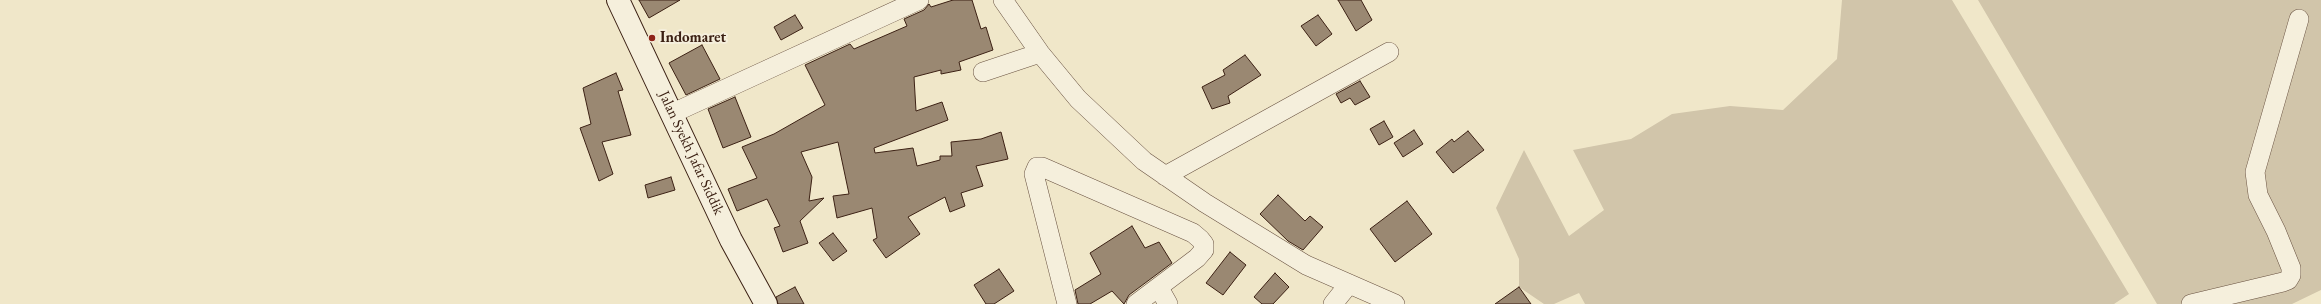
<!DOCTYPE html>
<html>
<head>
<meta charset="utf-8">
<style>
	body { margin:0 }
	canvas { display:block; background:#f0e7c9 }
</style>
</head>
<body>
<canvas width="2321" height="304"></canvas>
<script>
const g = document.querySelector('canvas').getContext('2d');
g.lineJoin = 'round';
function paint(path, color) {
  g.fillStyle = color;
  g.fill(path, 'evenodd');
}
function shape(rows) {
  const path = new Path2D();
  for (const r of rows) {
    path.moveTo(r[0], r[1]);
    for (let i = 2; i < r.length; i += 2) path.lineTo(r[i], r[i + 1]);
  }
  return path;
}
function strokePath(path, color, width, dash) {
  g.strokeStyle = color;
  g.lineWidth = width;
  g.lineCap = dash ? 'butt' : 'round';
  g.setLineDash(dash || []);
  g.stroke(path);
}
function drawText(font, color, halo, rows, align = 'center') {
  g.font = font + ' "EB Garamond",serif';
  g.lineWidth = 4;
  g.setLineDash([]);
  g.textBaseline = 'middle';
  g.strokeStyle = halo;
  g.fillStyle = color;
  for (const [text, x, y, turn = 0] of rows) {
    g.save();
    g.translate(x, y);
    g.rotate((+turn || 0) * Math.PI / 180);
    g.textAlign = isNaN(turn) ? turn : align;
    if (halo) g.strokeText(text, 0, 0);
    g.fillText(text, 0, 0);
    g.restore();
  }
}
paint(shape([
	[1842,0,1952,0,2129,294,2114,304,1585,304,1579,293,1554,304,1544,304,1519,287,1519,259,1496,208,1524,150,1569,236,1604,210,1573,150,1631,139,1672,114,1730,106,1783,110,1837,59],
	[1978,0,2321,0,2321,290,2292,304,2157,304]
]), '#d1c5aa');
const building = shape([
	[639,0,680,0,649,18,639,0],
	[953,0,972,0,981,29,986,27,993,50,959,62,961,70,941,74,941,70,914,77,916,111,942,102,948,120,874,148,875,153,913,148,917,166,940,160,940,156,952,156,951,142,981,139,1001,132,1008,159,976,166,983,186,961,193,965,206,950,212,945,197,908,217,920,234,886,258,873,240,877,238,872,208,837,218,833,196,849,194,838,142,801,152,812,177,809,201,824,198,800,221,808,243,783,252,774,228,780,226,767,199,737,211,728,189,757,178,742,147,774,134,825,105,805,65,850,44,854,49,907,26,904,19,924,10,929,4,931,7,953,0],
	[1338,0,1361,0,1372,20,1356,31,1338,0],
	[795,15,803,28,781,40,774,27,795,15],
	[1318,15,1332,34,1316,46,1301,26,1318,15],
	[702,45,720,79,686,95,669,63,702,45],
	[1245,55,1261,75,1228,96,1230,103,1212,109,1202,87,1225,75,1223,70,1245,55],
	[616,73,623,90,618,91,631,135,602,142,613,174,599,181,580,128,591,124,583,88,616,73],
	[1360,81,1370,97,1355,105,1350,98,1341,103,1336,94,1360,81],
	[735,97,751,137,723,148,708,109,735,97],
	[1384,121,1393,137,1379,145,1370,129,1384,121],
	[1414,130,1423,144,1403,157,1394,143,1414,130],
	[1468,131,1484,150,1453,173,1436,152,1452,139,1454,142,1468,131],
	[671,177,675,190,648,198,645,185,671,177],
	[1278,195,1305,221,1310,216,1323,227,1303,250,1288,241,1260,214,1278,195],
	[1407,201,1432,234,1395,262,1370,229,1407,201],
	[1132,226,1145,248,1159,242,1172,263,1129,295,1124,304,1112,291,1090,304,1078,304,1075,290,1101,274,1090,253,1132,226],
	[833,233,847,251,833,261,819,243,833,233],
	[1230,252,1246,265,1223,295,1206,283,1230,252],
	[999,269,1014,291,994,304,986,304,974,285,999,269],
	[1275,273,1289,287,1273,304,1262,304,1254,297,1275,273],
	[795,287,804,304,778,304,776,297,795,287],
	[1519,287,1531,304,1495,304,1519,287]
]);
paint(building, '#9a8872');
strokePath(building, '#3c2114', 1);
const minor = shape([
	[1003,0,1040,53,1078,99,1144,161,1205,203,1306,265,1395,304],
	[983,72,1040,53],
	[673,113,919,0],
	[1165,176,1389,52],
	[1159,288,1168,304],
	[1067,304,1034,174,1037,167,1042,167,1193,233,1200,239,1204,244,1204,250,1197,258,1136,304],
	[1333,304,1349,284],
	[2191,304,2283,282,2288,280,2291,275,2291,268,2276,231,2258,195,2255,172,2299,19]
]);
const secondary = shape([
	[618,0,731,240,766,304]
]);
strokePath(minor, '#695241', 20);
strokePath(secondary, '#3c2114', 24);
strokePath(minor, '#f5efdc', 19);
strokePath(secondary, '#f5efdc', 22);
for (const [x, y, r, color] of [
	[652,38,4,"#8f2418"]
]) {
  const dot = new Path2D();
  dot.arc(x, y, r, 0, 2 * Math.PI);
  g.fillStyle = color;
  g.fill(dot);
  strokePath(dot, '#f5efdc', 1.5);
}
drawText('bold 15px', '#3c2114', '#f5efdc', [
	["Indomaret",660,38]
], 'left');
drawText('15px', '#3c2114', '#f5efdc', [
	["Jalan Syekh Jafar Siddik",691,153,65]
]);
</script>
</body>
</html>
